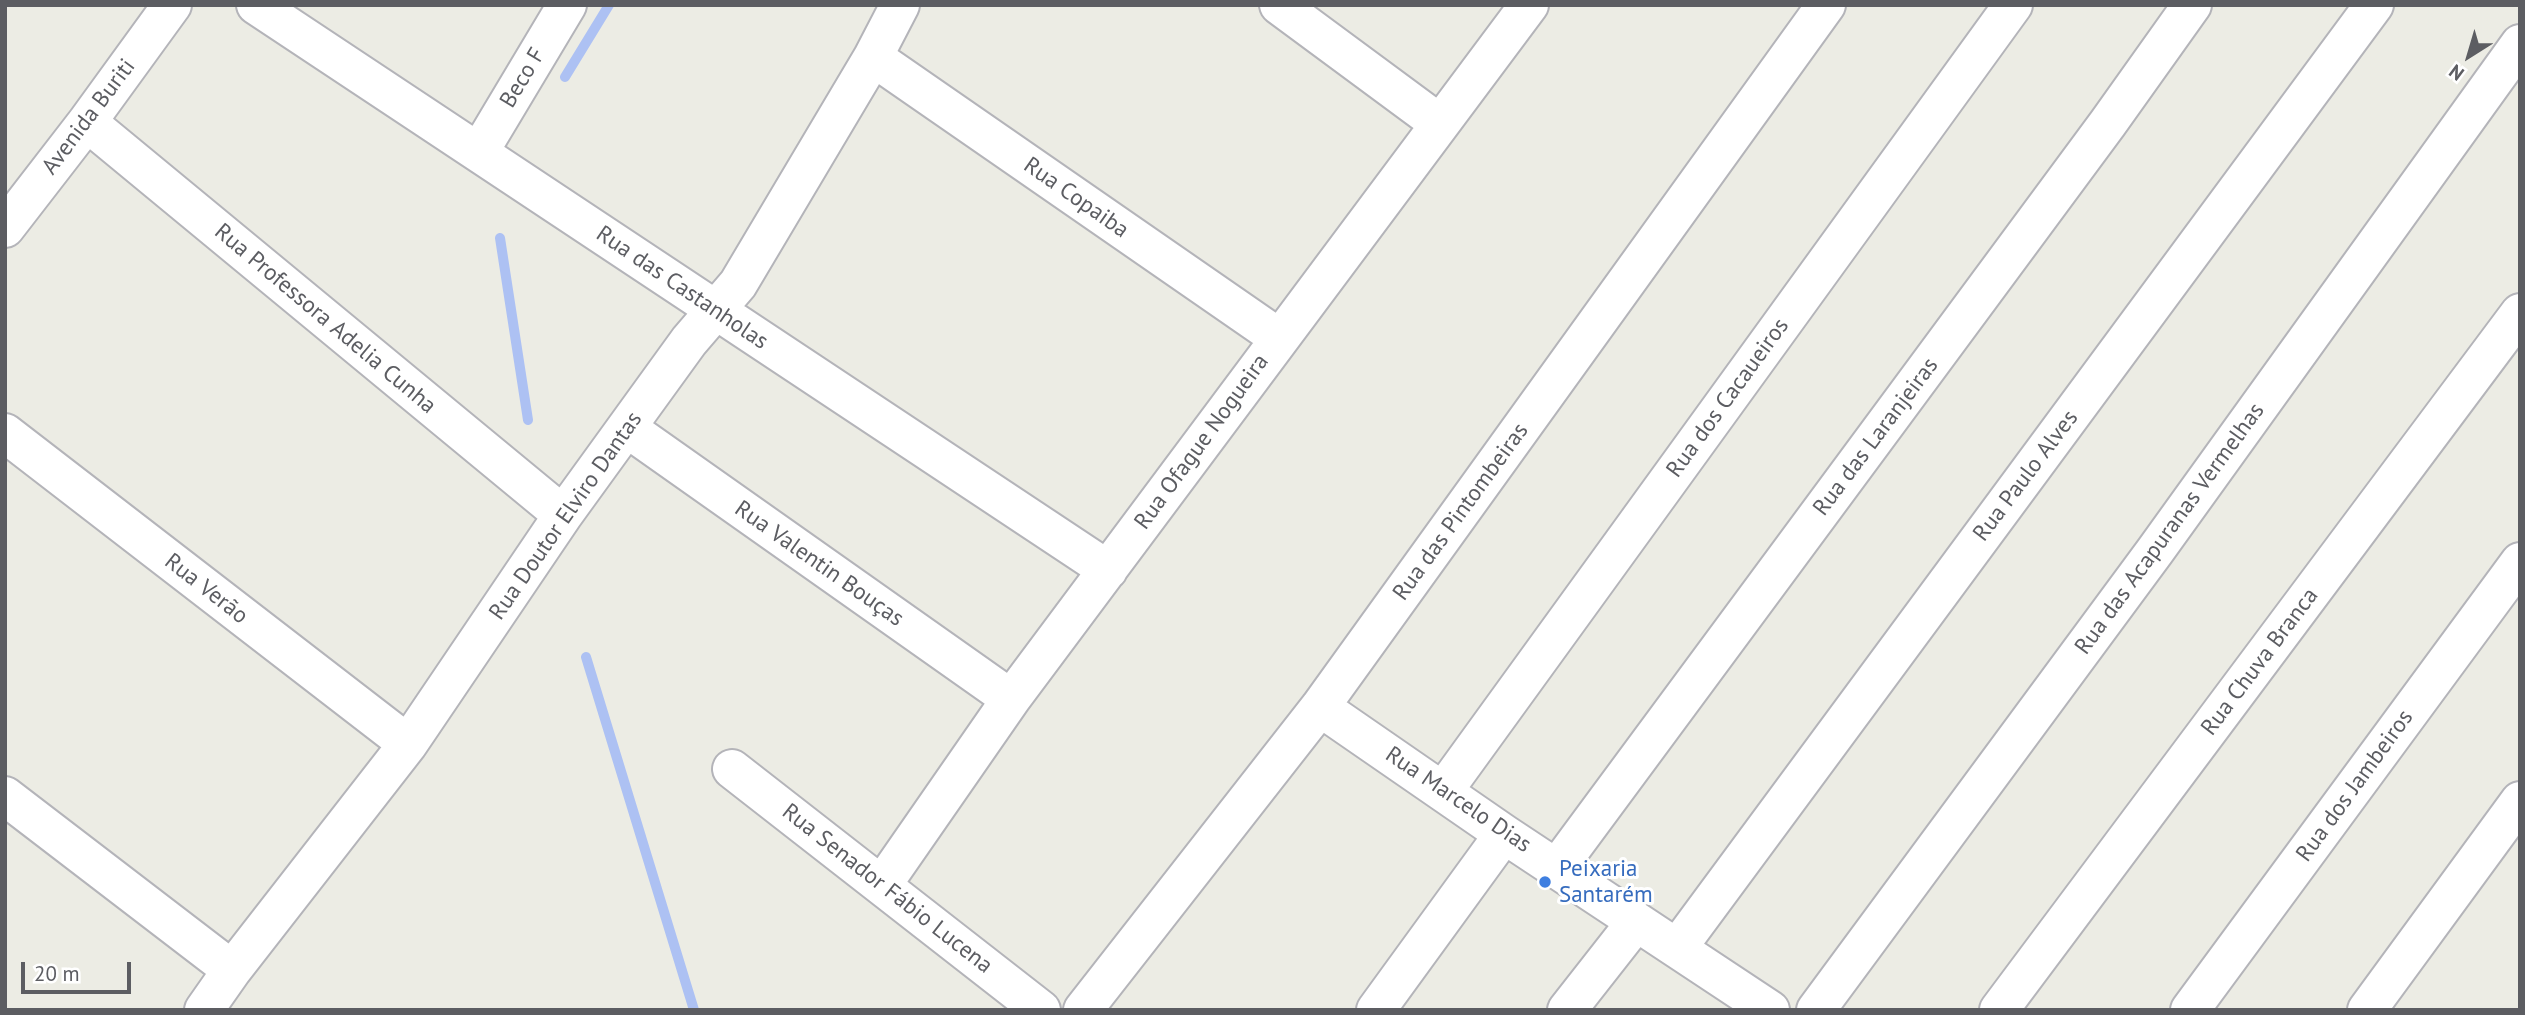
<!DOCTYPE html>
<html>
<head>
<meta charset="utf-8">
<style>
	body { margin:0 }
	#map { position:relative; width:2525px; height:1015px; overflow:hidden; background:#ecece4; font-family:"PT Sans",sans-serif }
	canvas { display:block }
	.frame { position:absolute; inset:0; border:7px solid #5c5d62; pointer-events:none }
	.north { position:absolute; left:2434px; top:21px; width:70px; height:70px; -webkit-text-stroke:5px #fff; paint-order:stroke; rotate:217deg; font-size:19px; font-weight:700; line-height:28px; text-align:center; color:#5c5d62 }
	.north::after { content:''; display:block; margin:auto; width:24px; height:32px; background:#5c5d62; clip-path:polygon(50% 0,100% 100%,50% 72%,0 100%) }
	.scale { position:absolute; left:21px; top:962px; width:110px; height:32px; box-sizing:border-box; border:4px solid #5c5d62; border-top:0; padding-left:9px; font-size:21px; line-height:24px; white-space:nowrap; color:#5c5d62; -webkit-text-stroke:5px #fff; paint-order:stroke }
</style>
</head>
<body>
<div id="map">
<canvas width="2525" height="1015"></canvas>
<div class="frame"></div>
<div class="north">N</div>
<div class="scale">20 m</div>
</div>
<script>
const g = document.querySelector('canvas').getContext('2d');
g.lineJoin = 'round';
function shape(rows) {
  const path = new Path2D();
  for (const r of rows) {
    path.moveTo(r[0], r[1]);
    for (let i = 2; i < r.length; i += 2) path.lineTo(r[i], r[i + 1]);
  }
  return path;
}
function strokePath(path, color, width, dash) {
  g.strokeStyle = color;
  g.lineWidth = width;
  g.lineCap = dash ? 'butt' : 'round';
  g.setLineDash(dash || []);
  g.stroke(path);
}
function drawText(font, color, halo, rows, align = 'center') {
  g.font = font + ' "PT Sans",sans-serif';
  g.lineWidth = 6;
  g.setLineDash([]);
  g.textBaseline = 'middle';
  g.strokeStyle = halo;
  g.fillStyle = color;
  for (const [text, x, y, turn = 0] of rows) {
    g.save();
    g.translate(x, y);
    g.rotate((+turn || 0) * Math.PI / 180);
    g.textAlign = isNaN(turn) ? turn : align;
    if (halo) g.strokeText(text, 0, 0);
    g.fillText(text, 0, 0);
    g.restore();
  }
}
strokePath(shape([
	[565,77,609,5],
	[500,238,528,420],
	[586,657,694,1010]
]), '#adc1f3', 10);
const minor = shape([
	[256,5,1108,570],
	[1279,5,1440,124],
	[873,57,1279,338],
	[87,122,563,515],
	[479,152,567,5],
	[5,228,87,122,172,5],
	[627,428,1011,699],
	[5,433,408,744],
	[1320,707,1504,834,1770,1010],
	[732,769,1041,1010],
	[1444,790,2013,5],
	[5,796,232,970],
	[1557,868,2108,123,2192,5],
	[882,885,1011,699,1529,5],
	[1678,947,2374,5],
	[204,1010,232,970,408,744,563,515,689,341,738,284,873,57,900,5],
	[1083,1010,1320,707,1826,5],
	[1376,1010,1504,834],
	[1567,1010,1636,922],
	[1816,1010,2155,551,2520,44],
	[1999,1010,2520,313],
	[2190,1010,2520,562],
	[2367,1010,2520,801]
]);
strokePath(minor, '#b4b4b9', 42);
strokePath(minor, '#fff', 38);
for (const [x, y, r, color] of [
	[1545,882,7,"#3f7fe0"]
]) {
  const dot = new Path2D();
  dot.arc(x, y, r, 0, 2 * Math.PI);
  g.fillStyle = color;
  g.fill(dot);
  strokePath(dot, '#fff', 2.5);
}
drawText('23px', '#5c5d62', '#fff', [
	["Beco F",523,78,-59],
	["Avenida Buriti",89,117,-53],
	["Rua Copaiba",1076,198,35],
	["Rua das Castanholas",682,288,34],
	["Rua Professora Adelia Cunha",325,319,40],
	["Rua dos Cacaueiros",1728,398,-54],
	["Rua das Laranjeiras",1876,437,-53],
	["Rua Ofague Nogueira",1202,442,-54],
	["Rua Paulo Alves",2026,476,-53],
	["Rua das Pintombeiras",1461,512,-54],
	["Rua Doutor Elviro Dantas",566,516,-55],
	["Rua das Acapuranas Vermelhas",2170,529,-54],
	["Rua Valentin Bouças",819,564,35],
	["Rua Verão",206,589,38],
	["Rua Chuva Branca",2260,662,-53],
	["Rua dos Jambeiros",2355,786,-54],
	["Rua Marcelo Dias",1458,800,34],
	["Rua Senador Fábio Lucena",887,889,38]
]);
drawText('23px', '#366cbe', '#fff', [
	["Peixaria",1559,869],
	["Santarém",1559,895]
], 'left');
</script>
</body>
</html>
